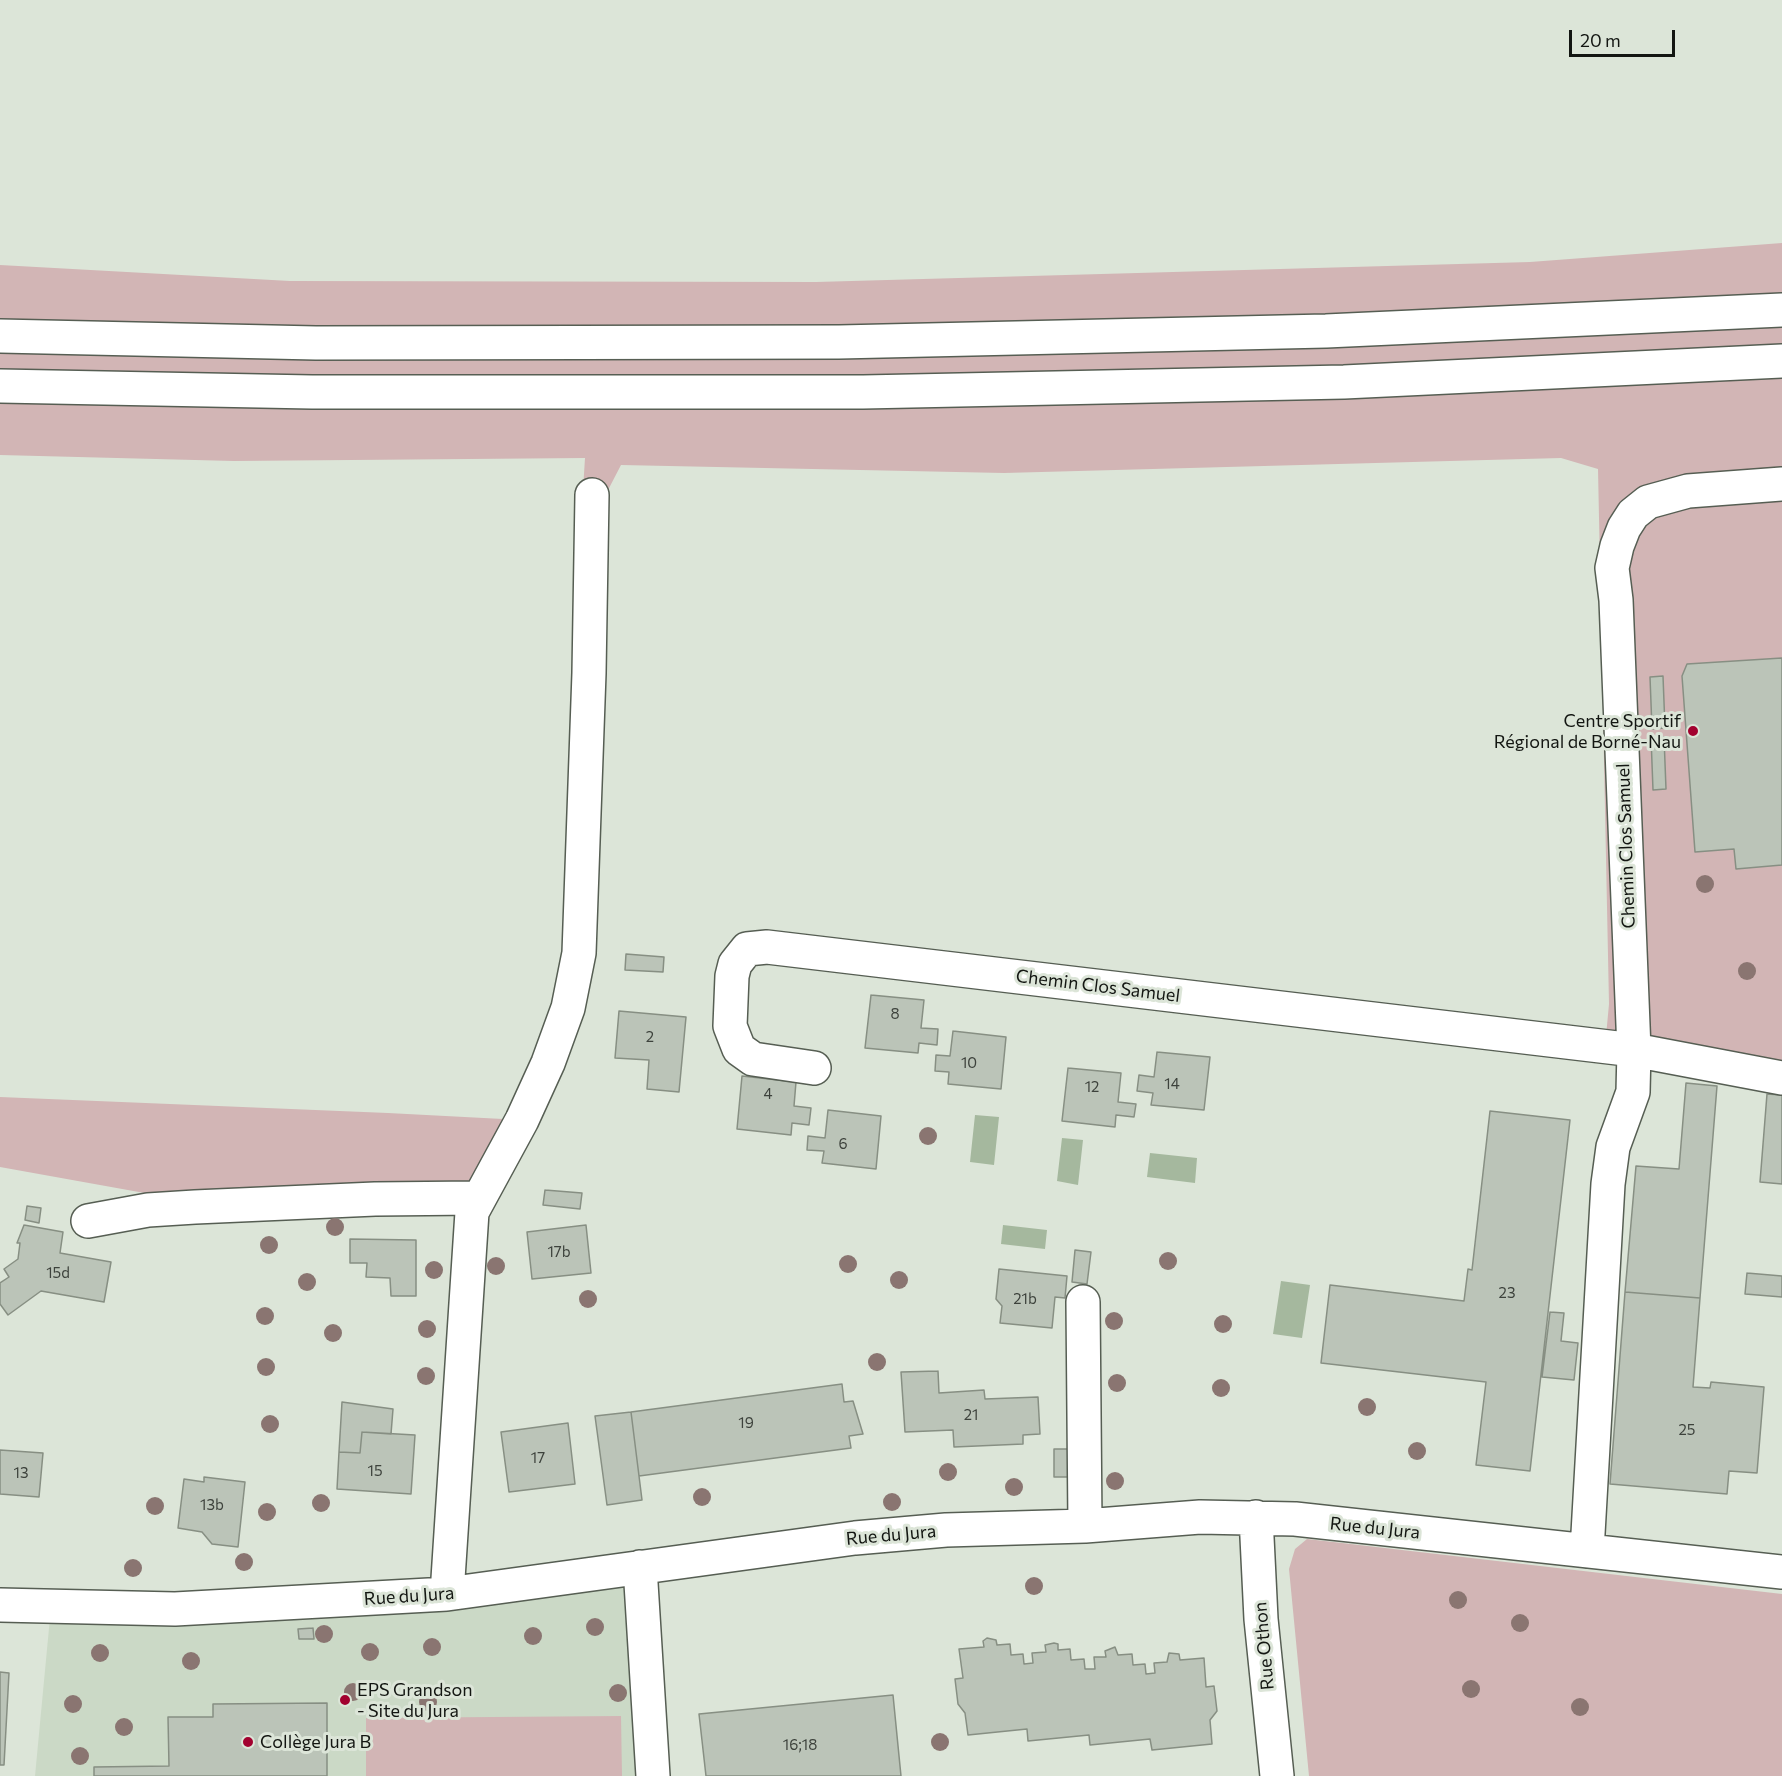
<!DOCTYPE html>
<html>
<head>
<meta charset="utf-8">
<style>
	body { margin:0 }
	#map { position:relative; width:1782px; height:1776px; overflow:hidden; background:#dce5d8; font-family:Commissioner,sans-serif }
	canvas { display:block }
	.scale { position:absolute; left:1569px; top:30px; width:106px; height:27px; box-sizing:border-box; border:3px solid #131612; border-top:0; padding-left:8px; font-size:18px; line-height:21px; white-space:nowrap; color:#131612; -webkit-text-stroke:4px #dce5d8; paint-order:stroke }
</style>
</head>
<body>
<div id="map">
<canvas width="1782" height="1776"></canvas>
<div class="scale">20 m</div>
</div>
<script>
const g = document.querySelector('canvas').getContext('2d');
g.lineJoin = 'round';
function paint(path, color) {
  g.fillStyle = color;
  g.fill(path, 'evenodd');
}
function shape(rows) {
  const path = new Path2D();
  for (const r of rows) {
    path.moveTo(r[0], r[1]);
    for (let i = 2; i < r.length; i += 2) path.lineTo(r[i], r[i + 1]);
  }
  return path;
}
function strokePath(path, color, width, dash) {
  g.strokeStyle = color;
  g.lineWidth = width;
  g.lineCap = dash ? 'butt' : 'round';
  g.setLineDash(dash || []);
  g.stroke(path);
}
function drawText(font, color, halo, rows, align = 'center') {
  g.font = font + ' Commissioner,sans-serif';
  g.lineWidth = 6;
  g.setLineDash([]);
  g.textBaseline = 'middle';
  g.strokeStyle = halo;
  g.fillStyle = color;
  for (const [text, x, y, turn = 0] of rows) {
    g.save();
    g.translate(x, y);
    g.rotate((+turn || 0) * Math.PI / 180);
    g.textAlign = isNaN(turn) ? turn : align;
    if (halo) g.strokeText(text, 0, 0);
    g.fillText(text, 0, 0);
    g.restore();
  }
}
paint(shape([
	[640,1567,653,1776,35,1776,51,1607]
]), '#cbd9c6');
paint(shape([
	[1782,243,1782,1078,1605,1047,1609,1004,1598,469,1561,458,1004,473,621,465,607,492,583,490,585,458,234,461,0,455,0,265,290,281,816,282,1530,262],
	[0,1097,388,1113,522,1120,485,1185,150,1194,0,1167],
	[1307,1539,1782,1594,1782,1776,1309,1776,1289,1569,1295,1549],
	[621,1716,622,1776,366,1776,366,1718]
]), '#d2b5b5');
paint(shape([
	[975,1115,999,1117,994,1165,970,1162],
	[1062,1138,1083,1140,1078,1185,1057,1181],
	[1150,1153,1197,1158,1195,1183,1147,1177],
	[1003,1225,1047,1230,1045,1249,1001,1244],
	[1281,1281,1310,1285,1302,1338,1273,1334]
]), '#a5b89e');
const building = shape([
	[1782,658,1782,865,1736,869,1734,849,1695,852,1682,676,1687,664,1782,658],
	[1663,676,1665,728,1652,729,1650,677,1663,676],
	[1651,737,1664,737,1666,789,1653,790,1651,737],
	[626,954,664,957,663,972,625,970,626,954],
	[871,995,924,1000,921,1028,938,1029,937,1045,919,1043,918,1053,865,1048,871,995],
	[619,1011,686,1017,679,1092,647,1089,649,1060,615,1058,619,1011],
	[953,1031,1006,1037,1001,1089,948,1084,949,1072,935,1071,936,1055,950,1056,953,1031],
	[1157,1052,1210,1057,1204,1110,1151,1105,1153,1093,1137,1091,1139,1075,1154,1077,1157,1052],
	[1068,1068,1121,1073,1118,1102,1136,1104,1134,1117,1116,1115,1115,1127,1062,1121,1068,1068],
	[742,1076,796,1082,794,1106,811,1108,809,1125,792,1123,791,1135,737,1129,742,1076],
	[1686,1083,1717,1086,1700,1298,1625,1292,1636,1166,1679,1169,1686,1083],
	[1767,1094,1782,1095,1782,1184,1760,1182,1767,1094],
	[828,1110,881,1116,876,1169,822,1163,824,1151,807,1150,808,1136,825,1138,828,1110],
	[1490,1111,1570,1120,1530,1471,1476,1465,1486,1382,1321,1363,1330,1285,1464,1301,1468,1269,1472,1270,1490,1111],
	[545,1190,582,1193,580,1209,543,1205,545,1190],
	[27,1206,41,1208,39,1223,25,1220,27,1206],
	[24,1225,63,1232,60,1253,111,1262,104,1302,41,1291,8,1315,0,1304,0,1283,9,1277,4,1269,18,1259,20,1243,17,1243,24,1225],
	[586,1225,591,1273,532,1279,527,1232,586,1225],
	[350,1239,416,1240,416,1296,391,1296,390,1278,366,1277,367,1263,350,1263,350,1239],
	[1075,1250,1091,1252,1087,1284,1072,1282,1075,1250],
	[999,1269,1067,1276,1065,1298,1055,1297,1052,1328,1000,1323,1002,1306,996,1299,999,1269],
	[1747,1273,1782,1276,1782,1297,1745,1294,1747,1273],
	[1625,1292,1700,1298,1693,1387,1710,1388,1711,1382,1764,1387,1757,1473,1729,1471,1727,1494,1610,1484,1625,1292],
	[1550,1312,1564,1313,1561,1341,1578,1343,1574,1380,1542,1377,1550,1312],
	[938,1371,939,1393,984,1390,985,1399,1038,1397,1040,1434,1023,1435,1023,1444,954,1447,953,1430,905,1432,901,1372,938,1371],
	[842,1384,844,1402,853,1401,863,1434,849,1436,851,1448,639,1476,631,1412,842,1384],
	[342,1402,393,1409,391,1434,362,1432,360,1453,339,1452,342,1402],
	[631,1412,642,1500,607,1505,595,1416,631,1412],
	[568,1423,575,1484,509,1492,501,1432,568,1423],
	[362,1432,415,1435,411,1494,337,1489,339,1452,360,1453,362,1432],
	[1054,1449,1070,1449,1071,1477,1054,1477,1054,1449],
	[0,1450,43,1453,39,1497,0,1494,0,1450],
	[204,1477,245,1482,238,1547,212,1544,202,1532,178,1528,184,1479,204,1482,204,1477],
	[313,1628,314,1639,299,1639,298,1629,313,1628],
	[987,1638,996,1640,997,1645,1010,1644,1011,1655,1023,1654,1024,1664,1033,1663,1032,1653,1046,1652,1045,1645,1054,1643,1058,1644,1058,1650,1070,1649,1071,1660,1084,1659,1085,1669,1095,1669,1094,1657,1106,1657,1105,1651,1115,1647,1118,1655,1132,1654,1133,1665,1145,1664,1146,1674,1155,1673,1154,1663,1167,1662,1169,1653,1179,1654,1180,1660,1204,1658,1206,1687,1214,1686,1217,1711,1210,1720,1212,1744,1152,1750,1150,1739,1090,1745,1089,1735,1028,1741,1027,1729,968,1735,965,1713,958,1704,955,1679,963,1678,959,1649,984,1647,983,1641,987,1638],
	[0,1672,9,1673,4,1765,0,1765,0,1672],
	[893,1695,901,1776,706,1776,699,1714,893,1695],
	[327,1703,327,1776,94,1776,94,1767,169,1766,168,1717,213,1717,213,1704,327,1703]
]);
paint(building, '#bbc4b8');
strokePath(building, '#878f83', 1.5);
const minor = shape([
	[814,1068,753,1059,739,1049,730,1026,732,976,735,964,747,949,767,947,1634,1050,1782,1078],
	[88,1221,148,1210,195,1207,375,1199,478,1198],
	[1083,1302,1085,1526],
	[1256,1517,1261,1619,1277,1776],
	[1587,1551,1608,1184,1613,1147,1633,1092,1634,1050,1616,600,1612,568,1617,546,1624,528,1633,514,1648,502,1688,491,1782,484],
	[640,1567,653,1776],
	[447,1594,472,1212,522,1120,548,1063,568,1008,579,953,589,673,592,495],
	[0,1605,175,1609,447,1594,855,1538,946,1530,1085,1526,1200,1517,1295,1519,1782,1572]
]);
const highway = shape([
	[0,336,316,343,839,342,1326,331,1782,310],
	[0,386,312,392,863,392,1344,382,1782,361]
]);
strokePath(minor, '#565e53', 36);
strokePath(highway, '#565e53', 36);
strokePath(minor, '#fff', 33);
strokePath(highway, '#fff', 33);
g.fillStyle = '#8a7571';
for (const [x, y] of [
	[1705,884],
	[1747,971],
	[928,1136],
	[335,1227],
	[269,1245],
	[1168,1261],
	[848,1264],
	[496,1266],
	[434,1270],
	[899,1280],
	[307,1282],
	[588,1299],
	[265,1316],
	[1114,1321],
	[1223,1324],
	[427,1329],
	[333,1333],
	[877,1362],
	[266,1367],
	[426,1376],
	[1117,1383],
	[1221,1388],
	[1367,1407],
	[270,1424],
	[1417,1451],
	[948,1472],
	[1115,1481],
	[1014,1487],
	[702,1497],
	[892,1502],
	[321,1503],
	[155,1506],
	[267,1512],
	[244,1562],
	[133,1568],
	[1034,1586],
	[1458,1600],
	[1520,1623],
	[595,1627],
	[324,1634],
	[533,1636],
	[432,1647],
	[370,1652],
	[100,1653],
	[191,1661],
	[1471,1689],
	[353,1692],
	[618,1693],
	[428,1702],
	[73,1704],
	[1580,1707],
	[124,1727],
	[940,1742],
	[80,1756]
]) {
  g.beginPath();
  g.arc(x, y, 9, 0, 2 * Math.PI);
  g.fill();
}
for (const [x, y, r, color] of [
	[1693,731,6,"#a2012f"],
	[345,1700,6,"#a2012f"],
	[248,1742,6,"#a2012f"]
]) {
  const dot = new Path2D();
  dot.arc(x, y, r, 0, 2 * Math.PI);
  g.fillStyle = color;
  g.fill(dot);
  strokePath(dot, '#dce5d8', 2);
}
drawText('15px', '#3d423c', null, [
	["8",895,1014],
	["2",650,1037],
	["10",969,1063],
	["14",1172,1084],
	["12",1092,1087],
	["4",768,1094],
	["6",843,1144],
	["17b",559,1252],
	["15d",58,1273],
	["23",1507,1293],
	["21b",1025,1299],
	["21",971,1415],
	["19",746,1423],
	["25",1687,1430],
	["17",538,1458],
	["15",375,1471],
	["13",21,1473],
	["13b",212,1505],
	["16;18",800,1745]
]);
drawText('18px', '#131612', '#dce5d8', [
	["Centre Sportif",1681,721,"right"],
	["Régional de Borné-Nau",1681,742,"right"],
	["EPS Grandson",357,1690],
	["- Site du Jura",357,1711],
	["Collège Jura B",260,1742]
], 'left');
drawText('18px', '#131612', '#dce5d8', [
	["Chemin Clos Samuel",1626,846,-92],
	["Chemin Clos Samuel",1098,986,7],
	["Rue du Jura",1375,1528,6],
	["Rue du Jura",891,1535,-5],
	["Rue du Jura",409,1596,-4],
	["Rue Othon",1264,1646,-95]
]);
</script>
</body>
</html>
